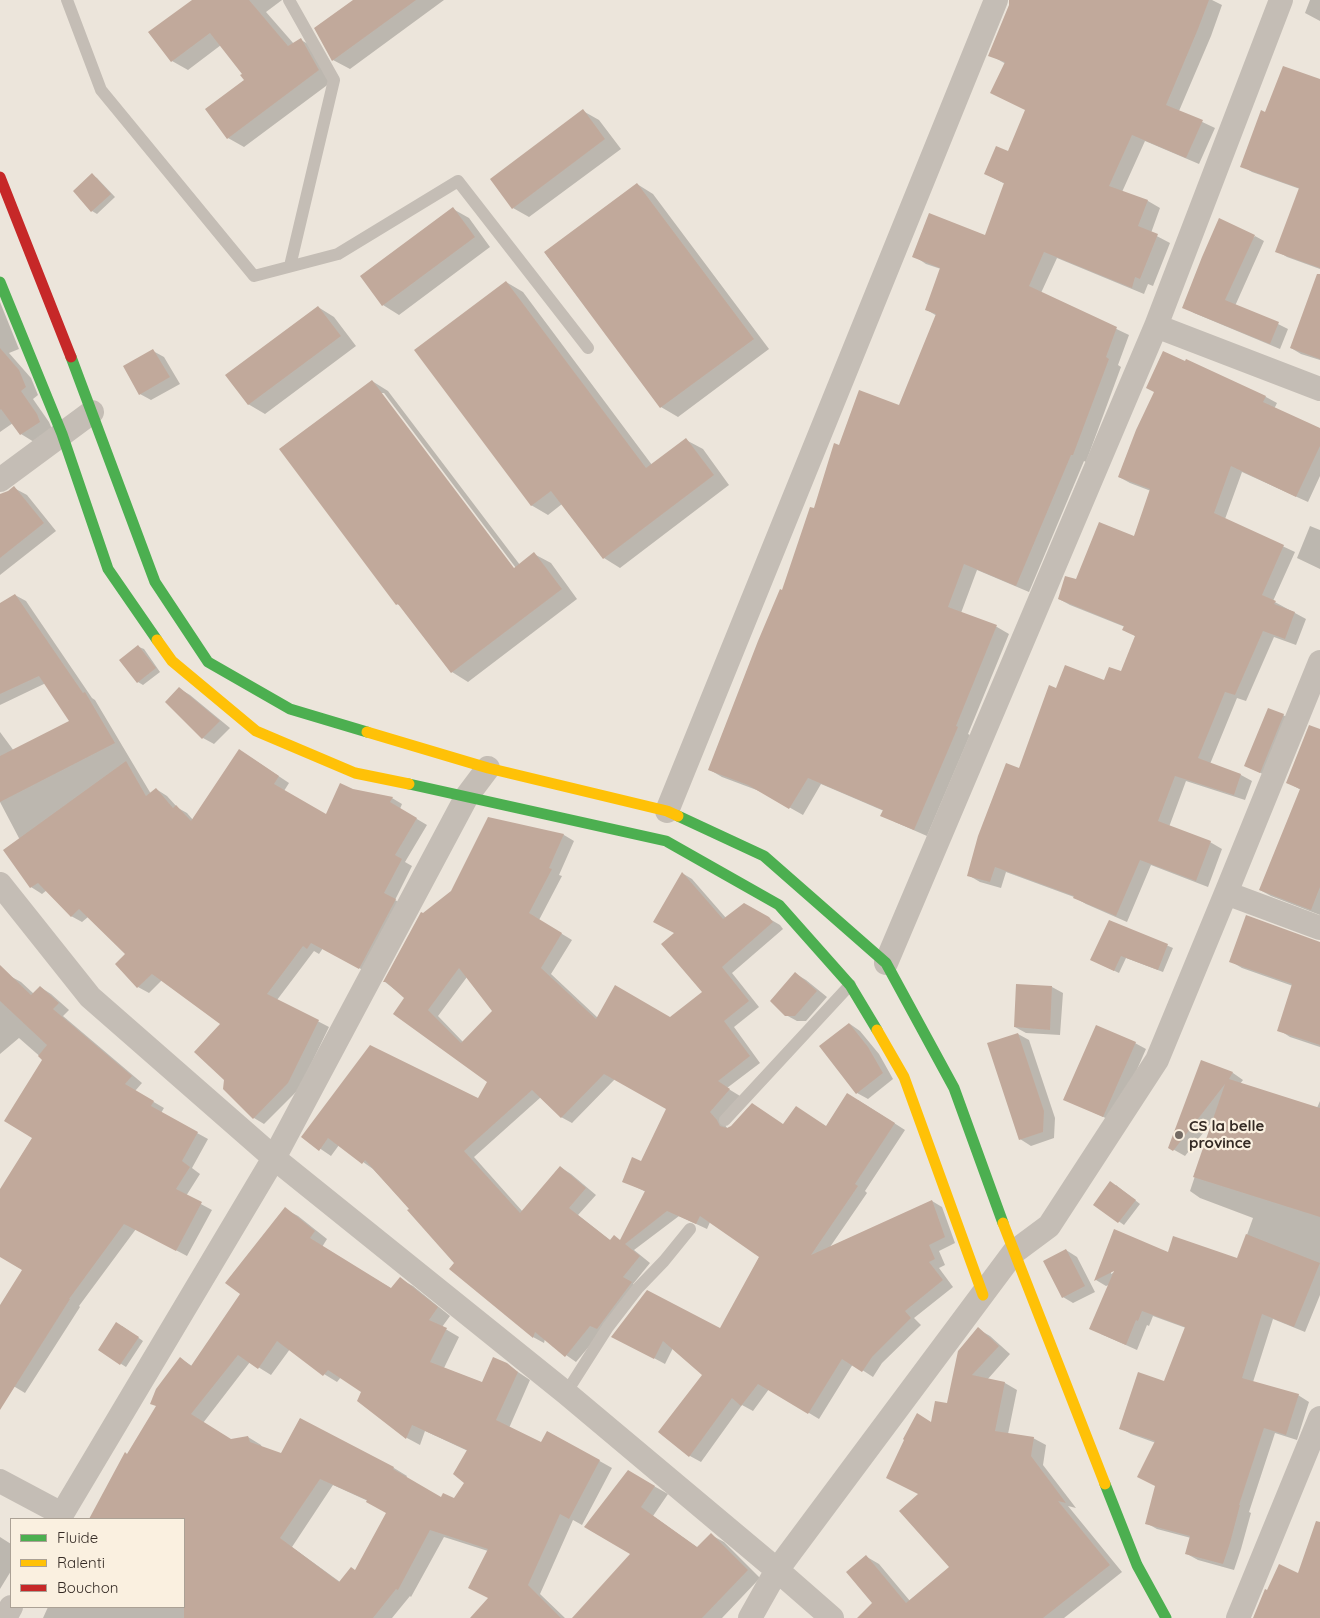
<!DOCTYPE html>
<html>
<head>
<meta charset="utf-8">
<style>
	body { margin:0 }
	#map { position:relative; width:1320px; height:1618px; overflow:hidden; background:#ece5db; font-family:Quicksand,sans-serif }
	canvas { display:block }
	.legend { position:absolute; left:10px; top:1518px; width:175px; height:90px; box-sizing:border-box; background:#faf0e0; border:1px solid #aba195; margin:0; padding:6px 9px; list-style:none; font-size:15px; color:#342a24 }
	.legend li { display:flex; align-items:center; gap:10px; height:25px }
	.legend b { width:25px; border:1px solid #aba195 }
</style>
</head>
<body>
<div id="map">
<canvas width="1320" height="1618"></canvas>
<ul class="legend">
<li><b style="height:6px;background:#4caf50"></b>Fluide</li>
<li><b style="height:6px;background:#ffc107"></b>Ralenti</li>
<li><b style="height:6px;background:#c62828"></b>Bouchon</li>
</ul>
</div>
<script>
const g = document.querySelector('canvas').getContext('2d');
g.lineJoin = 'round';
function paint(path, color) {
  g.fillStyle = color;
  g.fill(path, 'evenodd');
}
function shape(rows) {
  const path = new Path2D();
  for (const r of rows) {
    path.moveTo(r[0], r[1]);
    for (let i = 2; i < r.length; i += 2) path.lineTo(r[i], r[i + 1]);
  }
  return path;
}
function strokePath(path, color, width, dash) {
  g.strokeStyle = color;
  g.lineWidth = width;
  g.lineCap = dash ? 'butt' : 'round';
  g.setLineDash(dash || []);
  g.stroke(path);
}
function drawText(font, color, halo, rows, align = 'center') {
  g.font = font + ' Quicksand,sans-serif';
  g.lineWidth = 4.5;
  g.setLineDash([]);
  g.textBaseline = 'middle';
  g.strokeStyle = halo;
  g.fillStyle = color;
  for (const [text, x, y, turn = 0] of rows) {
    g.save();
    g.translate(x, y);
    g.rotate((+turn || 0) * Math.PI / 180);
    g.textAlign = isNaN(turn) ? turn : align;
    if (halo) g.strokeText(text, 0, 0);
    g.fillText(text, 0, 0);
    g.restore();
  }
}
paint(shape([
	[194,0,282,0,266,12,294,44,301,40,317,49,334,80,244,147,228,138,245,80,244,74,221,45,188,70,172,61],
	[355,0,444,0,350,69,333,60],
	[1010,0,1212,0,1222,5,1211,36,1179,111,1215,128,1199,164,1145,141,1122,192,1148,201,1160,208,1151,233,1170,243,1153,286,1148,284,1144,294,1057,258,1041,293,1129,335,1118,365,1121,367,1086,462,1084,461,1029,592,977,570,961,613,997,627,1009,634,968,734,970,735,927,836,895,822,882,815,884,811,821,784,803,815,762,792,722,777,710,770,783,592,840,447,900,406,937,316,927,310,941,269,926,264,914,256,986,237,1005,184,986,174,1009,152,1026,110,1006,64,990,55,1010,5],
	[1310,0,1320,0,1320,21,1305,13],
	[1320,81,1320,269,1287,257,1277,251,1300,189,1252,172,1242,166,1266,113],
	[583,111,599,120,621,149,529,217,513,208],
	[92,175,97,178,115,197,97,214,92,211],
	[637,184,653,194,769,349,678,417,661,407,545,253],
	[453,209,469,218,490,247,399,315,383,305],
	[1255,236,1264,241,1235,306,1278,324,1288,329,1280,349,1194,313,1184,307],
	[1320,278,1320,360,1301,354,1291,348],
	[506,282,523,292,652,465,686,440,703,449,729,485,620,568,604,558,562,504,548,515,531,505],
	[0,302,19,349,9,353,31,378,38,395,33,399,49,422,52,429,34,442,21,434,13,423,0,432],
	[318,307,334,317,356,346,265,414,248,404],
	[153,351,164,357,180,384,151,400,140,394],
	[1187,361,1266,397,1277,403,1274,409,1320,430,1320,476,1308,502,1242,472,1225,519,1295,552,1273,601,1306,619,1296,645,1274,637,1246,701,1237,698,1210,764,1241,775,1252,781,1245,800,1186,781,1169,827,1210,842,1222,849,1208,887,1151,865,1127,922,1086,904,1074,897,1006,872,1001,888,980,882,968,875,1057,690,1105,681,1122,673,1136,637,1125,627,1070,605,1059,599,1077,581,1134,537,1151,491,1130,483,1119,477],
	[372,381,388,391,520,565,534,554,551,563,577,599,468,682,452,672,401,606,397,604],
	[380,393,384,393,519,572,517,573],
	[14,488,27,495,56,531,0,575,0,496],
	[1310,526,1320,530,1320,569,1297,558],
	[15,595,26,601,92,698,95,700,151,794,156,789,167,796,178,808,187,813,193,820,250,757,289,783,284,791,326,816,353,790,392,798,402,804,400,809,427,825,405,862,412,866,395,900,406,906,370,974,323,948,319,954,314,951,277,1000,329,1027,299,1089,264,1124,254,1118,222,1024,162,980,149,993,138,987,127,954,88,917,82,922,71,916,47,890,42,894,31,887,20,840,0,802,0,732,14,751,71,721,46,683,0,705,0,604],
	[139,647,144,649,160,672,143,685,138,682],
	[180,689,190,695,230,728,214,744,203,738],
	[1283,715,1294,722,1271,778,1246,766],
	[1320,730,1320,915,1271,896,1260,890,1301,790,1287,782],
	[489,818,564,835,574,841,559,875,562,876,539,920,572,940,551,974,598,1018,670,1018,703,992,676,933,682,873,692,879,726,918,744,904,780,925,783,929,732,973,759,1007,734,1027,760,1063,727,1088,740,1096,720,1119,728,1129,784,1125,796,1107,827,1127,858,1100,905,1130,865,1191,867,1193,830,1247,932,1201,942,1207,955,1243,939,1251,945,1265,939,1268,953,1287,914,1318,921,1325,882,1363,873,1377,853,1364,819,1419,769,1389,753,1411,742,1405,701,1462,690,1456,660,1431,704,1375,673,1348,665,1364,624,1342,721,1330,760,1256,710,1222,707,1229,679,1216,634,1250,650,1263,633,1284,642,1289,602,1331,576,1362,566,1355,545,1339,544,1343,533,1337,451,1269,456,1263,410,1209,373,1169,339,1145,331,1156,303,1137,478,1100,489,1082,406,998,385,982,423,915,452,892],
	[467,977,494,1011,463,1042,438,1016],
	[615,1079,668,1109,642,1163,624,1181,646,1192,621,1241,615,1237,611,1241,578,1215,596,1195,571,1174,560,1167,523,1212,474,1157,541,1097,561,1117,572,1123],
	[1110,921,1173,948,1163,972,1126,958,1119,973,1096,962],
	[1320,943,1320,1047,1290,1037,1279,1030,1293,986,1242,968,1230,961],
	[796,974,806,980,827,997,806,1021,797,1021,786,1015],
	[10,976,21,982,34,994,40,987,51,994,69,1010,63,1016,142,1083,135,1091,164,1108,161,1113,208,1139,192,1168,200,1174,186,1196,212,1210,187,1256,136,1229,79,1306,80,1307,25,1393,0,1378,0,1307,23,1270,0,1256,0,1191,33,1137,44,1060,19,1038,0,1054,0,986],
	[1052,987,1063,993,1060,1035,1026,1033,1015,1027],
	[850,1024,860,1031,879,1054,893,1079,868,1099,857,1093],
	[1018,1034,1029,1040,1055,1118,1054,1138,1031,1146,1020,1139],
	[1135,1043,1146,1049,1114,1122,1065,1099],
	[1202,1062,1233,1073,1243,1080,1240,1084,1317,1108,1320,1101,1320,1295,1305,1332,1273,1319,1253,1382,1298,1395,1309,1402,1297,1440,1275,1433,1249,1512,1251,1513,1241,1549,1234,1570,1198,1560,1187,1554,1191,1538,1157,1529,1146,1523,1156,1486,1156,1443,1131,1434,1120,1428,1165,1383,1186,1328,1153,1316,1149,1326,1147,1325,1137,1350,1101,1334,1109,1285,1106,1286,1096,1280,1115,1231,1168,1254,1238,1260,1253,1218,1200,1198,1190,1191,1214,1119,1185,1156,1169,1147],
	[1120,1269,1111,1274,1111,1271],
	[1116,1185,1140,1204,1124,1225,1094,1204],
	[285,1209,298,1216,327,1239,322,1247,392,1289,400,1279,413,1286,450,1316,442,1327,459,1337,444,1368,483,1383,506,1364,530,1380,509,1428,542,1443,548,1432,612,1468,582,1525,573,1520,540,1594,565,1618,472,1618,490,1599,488,1551,444,1537,411,1597,410,1596,392,1618,43,1618,48,1607,184,1607,184,1547,185,1544,184,1544,184,1519,141,1519,137,1517,135,1519,90,1519,125,1454,127,1455,158,1407,181,1359,192,1366,241,1294],
	[290,1349,324,1374,337,1382,341,1377,362,1391,358,1400,407,1438,420,1445,425,1431,468,1451,466,1482,455,1500,441,1498,406,1478,407,1476,394,1468,300,1419,282,1455,262,1447,261,1445,248,1437,231,1440,203,1423,250,1362,271,1375],
	[333,1485,368,1501,388,1513,356,1571,340,1582,292,1547],
	[1066,1250,1077,1257,1095,1292,1073,1303,1063,1297],
	[122,1326,143,1341,126,1367,99,1350],
	[978,1329,990,1336,1010,1354,987,1380,1005,1383,1017,1390,1008,1434,1033,1438,1046,1445,1043,1465,1076,1508,1068,1506,1122,1572,1064,1618,871,1618,874,1603,867,1557,879,1564,910,1601,951,1567,919,1494,932,1424,948,1404],
	[629,1472,668,1494,653,1516,698,1548,711,1535,724,1542,760,1578,722,1618,574,1618,631,1554],
	[0,1537,11,1544,11,1571,0,1589]
]), '#0003');
paint(shape([
	[192,0,249,0,288,46,301,38,319,70,227,139,205,109,244,80,240,75,242,74,210,33,171,62,148,32],
	[353,0,416,0,332,61,314,28],
	[1009,0,1209,0,1198,29,1166,105,1203,120,1186,158,1132,135,1109,186,1148,200,1138,226,1158,234,1140,279,1135,277,1132,288,1044,252,1029,286,1117,327,1106,357,1109,359,1073,455,1071,455,1016,586,964,564,948,607,997,625,956,726,958,727,914,830,880,816,883,810,808,778,789,809,748,785,708,770,758,641,780,589,782,590,810,507,814,508,834,443,839,445,859,390,899,405,936,314,925,310,940,268,912,257,929,213,985,235,1004,183,984,174,996,146,1008,151,1025,110,990,93,1005,62,988,56,1009,5],
	[1283,66,1320,79,1320,268,1275,252,1299,188,1240,167,1261,110,1265,112],
	[583,109,605,139,512,209,490,179],
	[92,173,111,194,91,212,73,191],
	[637,183,754,339,660,408,544,252],
	[453,207,475,237,382,306,360,276],
	[1219,218,1255,235,1225,300,1279,322,1270,344,1182,308,1202,257],
	[1317,274,1320,274,1320,359,1290,348],
	[506,281,646,468,686,438,714,475,603,559,551,491,531,506,414,350],
	[318,306,341,336,248,405,225,375],
	[0,348,19,370,26,387,21,391,37,414,40,422,20,435,1,409,0,410],
	[153,349,170,377,139,395,123,366],
	[1163,351,1185,361,1186,359,1266,396,1263,402,1320,428,1320,446,1296,497,1231,466,1214,513,1284,545,1262,595,1276,601,1274,604,1295,612,1285,639,1263,631,1235,695,1225,692,1198,758,1241,774,1234,795,1175,776,1158,821,1211,841,1196,881,1140,860,1116,916,1073,898,1074,896,995,867,990,882,967,876,978,836,1006,763,1019,768,1049,685,1056,688,1065,665,1104,680,1109,667,1121,671,1135,636,1122,630,1124,626,1058,599,1065,576,1076,579,1099,522,1134,536,1150,489,1118,477,1136,430,1154,392,1146,388],
	[372,380,514,568,534,552,562,589,451,673,398,604,396,605,279,449],
	[14,486,44,523,0,558,0,494,8,491],
	[15,594,83,693,85,692,115,743,0,802,0,756,69,721,39,676,0,694,0,603],
	[138,645,156,668,137,683,119,660],
	[179,687,220,721,202,739,165,702],
	[1268,708,1284,714,1260,773,1244,766],
	[1309,725,1320,729,1320,887,1311,910,1259,890,1300,789,1286,783],
	[239,749,279,776,274,784,326,814,340,783,353,789,393,797,390,802,417,818,395,855,402,859,384,893,396,899,359,969,311,943,307,949,303,946,267,994,319,1020,288,1083,253,1119,223,1089,224,1080,194,1052,220,1024,152,974,137,988,115,964,125,954,79,909,71,917,38,883,30,888,3,850,126,761,146,796,156,788,173,808,176,805,191,821],
	[488,817,564,834,549,868,552,869,529,913,562,933,541,968,596,1019,615,985,670,1017,702,992,661,944,674,933,653,922,682,872,723,919,744,903,769,917,773,922,722,967,749,1001,724,1021,750,1056,718,1081,730,1089,710,1112,717,1120,720,1126,727,1128,731,1126,752,1103,783,1124,796,1106,826,1126,847,1093,895,1123,855,1184,858,1186,811,1255,932,1200,945,1237,929,1245,935,1259,929,1262,943,1280,905,1311,911,1318,872,1357,862,1372,842,1359,808,1414,758,1384,741,1406,732,1398,689,1457,658,1432,702,1375,663,1341,654,1359,611,1337,647,1290,720,1328,759,1257,700,1216,696,1224,667,1211,625,1244,640,1256,623,1277,632,1282,597,1329,590,1326,565,1357,535,1332,533,1338,449,1269,454,1263,407,1210,409,1209,365,1160,362,1164,328,1138,319,1151,301,1137,370,1045,478,1098,487,1082,393,1014,404,998,386,982,383,982,421,912,423,913,451,891],
	[459,968,492,1011,461,1043,428,1010],
	[604,1074,666,1109,641,1161,632,1157,622,1182,645,1191,620,1240,614,1235,610,1240,569,1208,586,1188,560,1166,520,1213,464,1151,532,1090,561,1118],
	[1246,915,1320,942,1320,1045,1277,1031,1292,984,1229,962],
	[1109,920,1168,944,1158,970,1121,956,1114,971,1090,960],
	[0,965,31,995,40,986,59,1003,53,1009,132,1076,125,1084,154,1101,151,1106,198,1132,182,1161,190,1167,176,1189,202,1202,176,1251,124,1224,69,1299,70,1299,0,1410,0,1305,22,1270,0,1257,0,1189,32,1138,4,1121,42,1060,38,1056,47,1045,0,1001],
	[795,972,817,991,795,1016,785,1016,770,1001],
	[1016,984,1052,986,1050,1030,1014,1027],
	[849,1023,868,1047,883,1073,856,1094,819,1046],
	[1096,1025,1136,1042,1103,1117,1063,1100],
	[1018,1033,1044,1111,1043,1132,1019,1140,987,1043],
	[1201,1060,1233,1072,1229,1079,1320,1108,1320,1217,1193,1177,1225,1084,1173,1151,1168,1148],
	[1110,1181,1136,1200,1118,1223,1093,1205],
	[285,1207,315,1231,310,1238,391,1288,400,1277,438,1307,429,1320,447,1328,430,1362,482,1382,493,1357,507,1363,518,1372,496,1420,541,1442,547,1431,600,1460,569,1519,560,1514,528,1585,561,1618,470,1618,488,1598,468,1588,488,1549,430,1530,398,1590,396,1589,373,1618,184,1618,184,1519,89,1519,125,1452,127,1454,156,1406,150,1404,156,1389,180,1357,191,1366,240,1294,225,1283],
	[277,1341,323,1376,328,1370,361,1392,357,1401,406,1439,412,1425,467,1450,453,1474,464,1483,454,1498,443,1493,441,1497,393,1469,394,1467,300,1418,281,1453,250,1442,248,1436,231,1439,191,1414,238,1355,258,1369],
	[320,1479,367,1500,366,1502,386,1513,355,1570,351,1567,339,1582,280,1538],
	[1114,1229,1168,1252,1173,1236,1237,1258,1246,1234,1320,1263,1294,1327,1262,1314,1242,1378,1299,1394,1286,1435,1264,1428,1239,1505,1240,1505,1230,1543,1223,1564,1185,1554,1190,1536,1145,1524,1155,1486,1137,1477,1155,1441,1119,1429,1138,1372,1164,1381,1185,1327,1142,1311,1138,1321,1136,1320,1126,1345,1089,1329,1114,1271,1094,1281],
	[1066,1249,1085,1286,1062,1298,1043,1261],
	[116,1322,139,1337,120,1365,98,1350],
	[978,1327,999,1346,972,1375,1005,1382,995,1431,1034,1437,1031,1456,1066,1503,1058,1501,1110,1565,1043,1618,857,1618,872,1603,846,1572,866,1555,906,1603,949,1567,899,1511,918,1494,886,1478,904,1440,903,1439,917,1413,931,1422,935,1401,947,1403,958,1351],
	[628,1470,655,1486,641,1507,697,1547,711,1533,748,1570,702,1618,572,1618,630,1554,584,1527],
	[1316,1521,1320,1522,1320,1618,1253,1618,1265,1589,1267,1590,1279,1564,1298,1573]
]), '#c1a99b');
strokePath(shape([
	[67,0,101,90,254,276,338,254,458,181,588,348],
	[289,0,334,80,290,266],
	[725,1120,850,985],
	[566,1393,608,1327,638,1288,664,1261,690,1229]
]), '#c4bdb5', 12);
strokePath(shape([
	[1156,326,1320,389],
	[0,480,92,412],
	[667,811,996,0],
	[0,884,90,997,274,1158,566,1393,777,1570,832,1618],
	[1226,893,1320,928],
	[886,963,1156,326,1281,0],
	[0,1481,62,1514],
	[59,1519,274,1158,467,796,488,768],
	[5,1618,11,1607],
	[750,1618,777,1570,1014,1252,1049,1226,1157,1060,1226,893,1320,662],
	[1238,1618,1320,1418]
]), '#c4bdb5', 24);
strokePath(shape([
	[0,282,62,434,108,569,157,640],
	[71,357,155,582,208,662,290,709,367,732],
	[409,784,666,841,779,905,850,985,877,1030],
	[678,816,764,856,886,963,954,1088,1003,1223],
	[1105,1484,1137,1565,1166,1618]
]), '#4caf50', 11);
strokePath(shape([
	[157,640,172,661,256,731,355,773,409,784],
	[367,732,488,768,667,811,678,816],
	[877,1030,904,1077,983,1295],
	[1003,1223,1105,1484]
]), '#ffc107', 11);
strokePath(shape([
	[0,177,71,357]
]), '#c62828', 11);
for (const [x, y, r, color] of [
	[1179,1135,5,"#746b64"]
]) {
  const dot = new Path2D();
  dot.arc(x, y, r, 0, 2 * Math.PI);
  g.fillStyle = color;
  g.fill(dot);
  strokePath(dot, '#faf0e0', 2);
}
drawText('bold 15px', '#342a24', '#faf0e0', [
	["CS la belle",1189,1126],
	["province",1189,1143]
], 'left');
</script>
</body>
</html>
